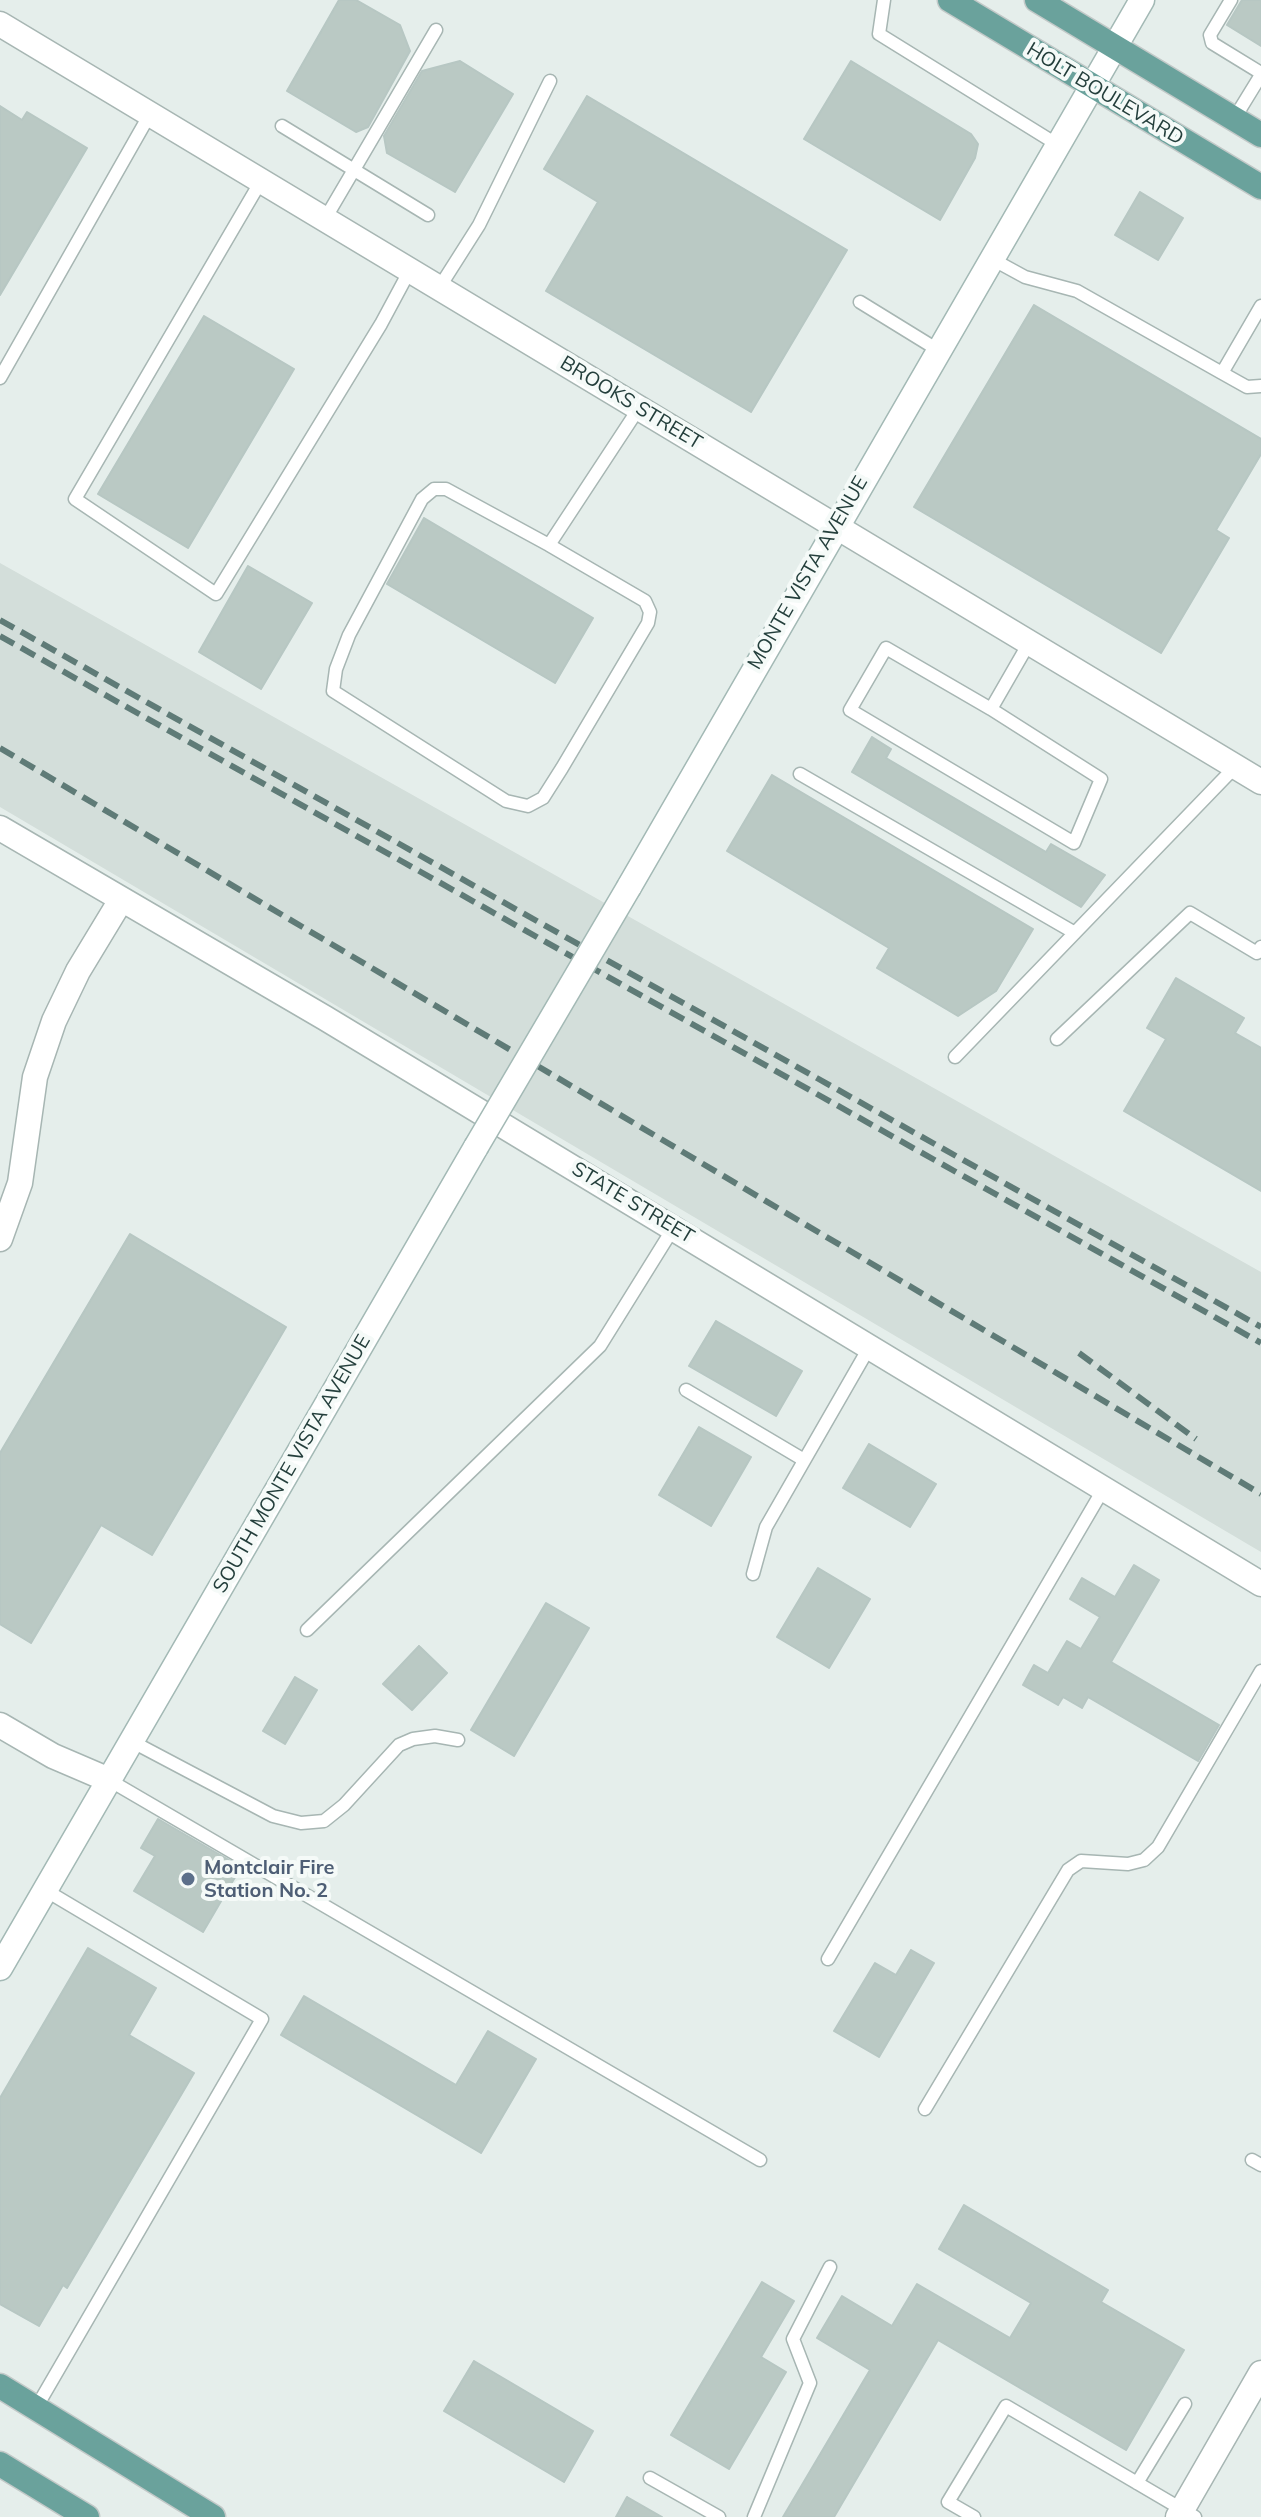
<!DOCTYPE html>
<html>
<head>
<meta charset="utf-8">
<style>
	body { margin:0 }
	canvas { display:block; background:#e5eeeb }
</style>
</head>
<body>
<canvas width="1261" height="2517"></canvas>
<script>
const g = document.querySelector('canvas').getContext('2d');
g.lineJoin = 'round';
function paint(path, color) {
  g.fillStyle = color;
  g.fill(path, 'evenodd');
}
function shape(rows) {
  const path = new Path2D();
  for (const r of rows) {
    path.moveTo(r[0], r[1]);
    for (let i = 2; i < r.length; i += 2) path.lineTo(r[i], r[i + 1]);
  }
  return path;
}
function strokePath(path, color, width, dash) {
  g.strokeStyle = color;
  g.lineWidth = width;
  g.lineCap = dash ? 'butt' : 'round';
  g.setLineDash(dash || []);
  g.stroke(path);
}
function drawText(font, color, halo, rows, align = 'center') {
  g.font = font + ' Mulish,sans-serif';
  g.lineWidth = 8;
  g.setLineDash([]);
  g.textBaseline = 'middle';
  g.strokeStyle = halo;
  g.fillStyle = color;
  for (const [text, x, y, turn = 0] of rows) {
    g.save();
    g.translate(x, y);
    g.rotate((+turn || 0) * Math.PI / 180);
    g.textAlign = isNaN(turn) ? turn : align;
    if (halo) g.strokeText(text, 0, 0);
    g.fillText(text, 0, 0);
    g.restore();
  }
}
paint(shape([
	[0,563,1261,1272,1261,1552,0,807]
]), '#d3deda');
const building = shape([
	[339,0,356,0,400,25,410,51,368,127,356,132,287,91,339,0],
	[1242,0,1261,0,1261,46,1227,25,1242,0],
	[460,61,513,94,455,192,387,153,384,136,422,71,460,61],
	[851,61,971,134,978,144,975,158,940,220,804,139,851,61],
	[587,96,847,250,751,412,546,291,598,202,544,169,587,96],
	[0,106,22,120,27,112,87,148,0,295,0,106],
	[1140,192,1183,218,1158,260,1115,235,1140,192],
	[1034,305,1261,439,1261,454,1216,530,1229,538,1161,653,914,507,1034,305],
	[204,316,294,369,188,548,98,494,204,316],
	[424,518,593,618,555,683,387,584,424,518],
	[248,566,312,603,261,689,199,652,248,566],
	[872,737,891,749,886,758,1046,852,1051,844,1105,875,1081,907,852,772,872,737],
	[772,775,1033,929,996,991,958,1016,877,968,889,948,727,851,772,775],
	[1176,978,1244,1018,1235,1033,1261,1048,1261,1191,1124,1111,1166,1039,1147,1028,1176,978],
	[130,1234,286,1327,152,1555,101,1525,31,1643,0,1624,0,1453,130,1234],
	[716,1321,802,1371,776,1416,689,1366,716,1321],
	[699,1427,751,1457,711,1526,659,1495,699,1427],
	[869,1444,936,1484,910,1527,843,1488,869,1444],
	[1134,1565,1159,1580,1111,1662,1219,1725,1198,1761,1088,1697,1082,1708,1063,1697,1058,1705,1023,1685,1034,1665,1048,1673,1067,1641,1081,1649,1100,1617,1070,1599,1082,1578,1115,1597,1134,1565],
	[818,1568,870,1599,829,1668,777,1637,818,1568],
	[546,1603,589,1628,514,1756,471,1730,546,1603],
	[419,1646,447,1673,412,1710,383,1684,419,1646],
	[295,1677,317,1690,285,1744,263,1731,295,1677],
	[158,1819,241,1867,203,1932,134,1891,155,1856,141,1848,158,1819],
	[88,1948,156,1988,129,2035,194,2073,67,2288,63,2285,39,2326,0,2304,0,2098,88,1948],
	[911,1950,934,1963,879,2057,834,2031,875,1963,896,1975,911,1950],
	[304,1996,456,2085,488,2031,536,2059,481,2153,281,2035,304,1996],
	[964,2205,1108,2290,1101,2302,1184,2350,1126,2450,938,2340,834,2517,783,2517,870,2370,817,2338,842,2296,892,2326,917,2284,1010,2338,1031,2303,939,2249,964,2205],
	[762,2282,794,2301,761,2357,786,2372,729,2469,671,2435,762,2282],
	[474,2361,593,2431,564,2482,444,2411,474,2361],
	[627,2497,662,2517,616,2517,627,2497]
]);
paint(building, '#bac9c4');
strokePath(building, '#b7c7c3', 2);
const service = shape([
	[884,0,879,34,1058,145],
	[1231,0,1210,35,1212,43,1261,73],
	[1234,119,1261,75],
	[282,126,428,215],
	[261,181,75,499,216,594,381,324,410,270],
	[325,219,436,30],
	[992,259,1025,277,1077,291,1222,373],
	[439,288,479,225,550,81],
	[860,302,938,350],
	[1261,306,1222,373,1247,387,1261,386],
	[0,378,150,114],
	[434,489,446,489,549,545,645,601,650,612,648,623,562,768,543,798,528,806,506,801,333,691,336,669,349,635,422,499,434,489],
	[549,545,639,408],
	[991,709,1101,779,1074,843,850,710,886,648,991,709,1029,643],
	[800,774,1075,933],
	[1057,1039,1190,913,1257,953,1261,947],
	[955,1057,1235,767],
	[686,1390,804,1460],
	[753,1574,766,1527,870,1346],
	[307,1630,600,1346,674,1227],
	[131,1741,273,1816,301,1823,324,1821,344,1805,399,1745,413,1739,435,1736,458,1740],
	[109,1780,760,2160],
	[828,1959,1104,1488],
	[925,2109,1068,1870,1081,1861,1128,1864,1144,1860,1158,1847,1261,1671],
	[1252,2160,1261,2165],
	[36,2408,262,2019,45,1890],
	[650,2478,719,2517],
	[1137,2483,1185,2404],
	[754,2517,810,2383,793,2339,830,2267],
	[974,2517,948,2502,1006,2406,1195,2517]
]);
const minor = shape([
	[0,24,1261,782],
	[0,1239,20,1183,35,1077,54,1021,78,971,121,900],
	[0,1725,53,1756,109,1780],
	[1178,2517,1261,2373]
]);
const tertiary = shape([
	[0,828,325,1018,1261,1584]
]);
const secondary = shape([
	[629,887,1142,0],
	[0,1968,476,1147]
]);
const primary = shape([
	[950,0,1261,187],
	[1037,0,1261,135],
	[0,2386,213,2517],
	[0,2464,87,2517]
]);
strokePath(service, '#a7b6b3', 15);
strokePath(minor, '#a7b6b3', 27);
strokePath(tertiary, '#a7b6b3', 27);
strokePath(secondary, '#a3b9b5', 27);
strokePath(primary, '#c2c9c8', 27);
strokePath(service, '#fff', 12);
strokePath(minor, '#fff', 24);
strokePath(tertiary, '#fff', 24);
strokePath(secondary, '#fff', 24);
strokePath(primary, '#6aa29c', 24);
strokePath(shape([
	[0,620,1261,1327],
	[0,636,1261,1343],
	[0,748,1261,1494],
	[1079,1353,1196,1439]
]), '#5f7b77', 6, [16, 8]);
const secondaryBridge = shape([
	[476,1147,629,887]
]);
strokePath(secondaryBridge, '#a3b9b5', 27, []);
strokePath(secondaryBridge, '#fff', 24);
for (const [x, y, r, color] of [
	[188,1879,8,"#5c6f8a"]
]) {
  const dot = new Path2D();
  dot.arc(x, y, r, 0, 2 * Math.PI);
  g.fillStyle = color;
  g.fill(dot);
  strokePath(dot, '#f5faf8', 3);
}
drawText('20px', '#243f3c', '#f5faf8', [
	["HOLT BOULEVARD",1105,94,31],
	["BROOKS STREET",631,403,31],
	["MONTE VISTA AVENUE",808,573,-60],
	["STATE STREET",633,1203,31],
	["SOUTH MONTE VISTA AVENUE",292,1464,-60]
]);
drawText('bold 20px', '#4e5e75', '#f5faf8', [
	["Montclair Fire",204,1868],
	["Station No. 2",204,1891]
], 'left');
</script>
</body>
</html>
